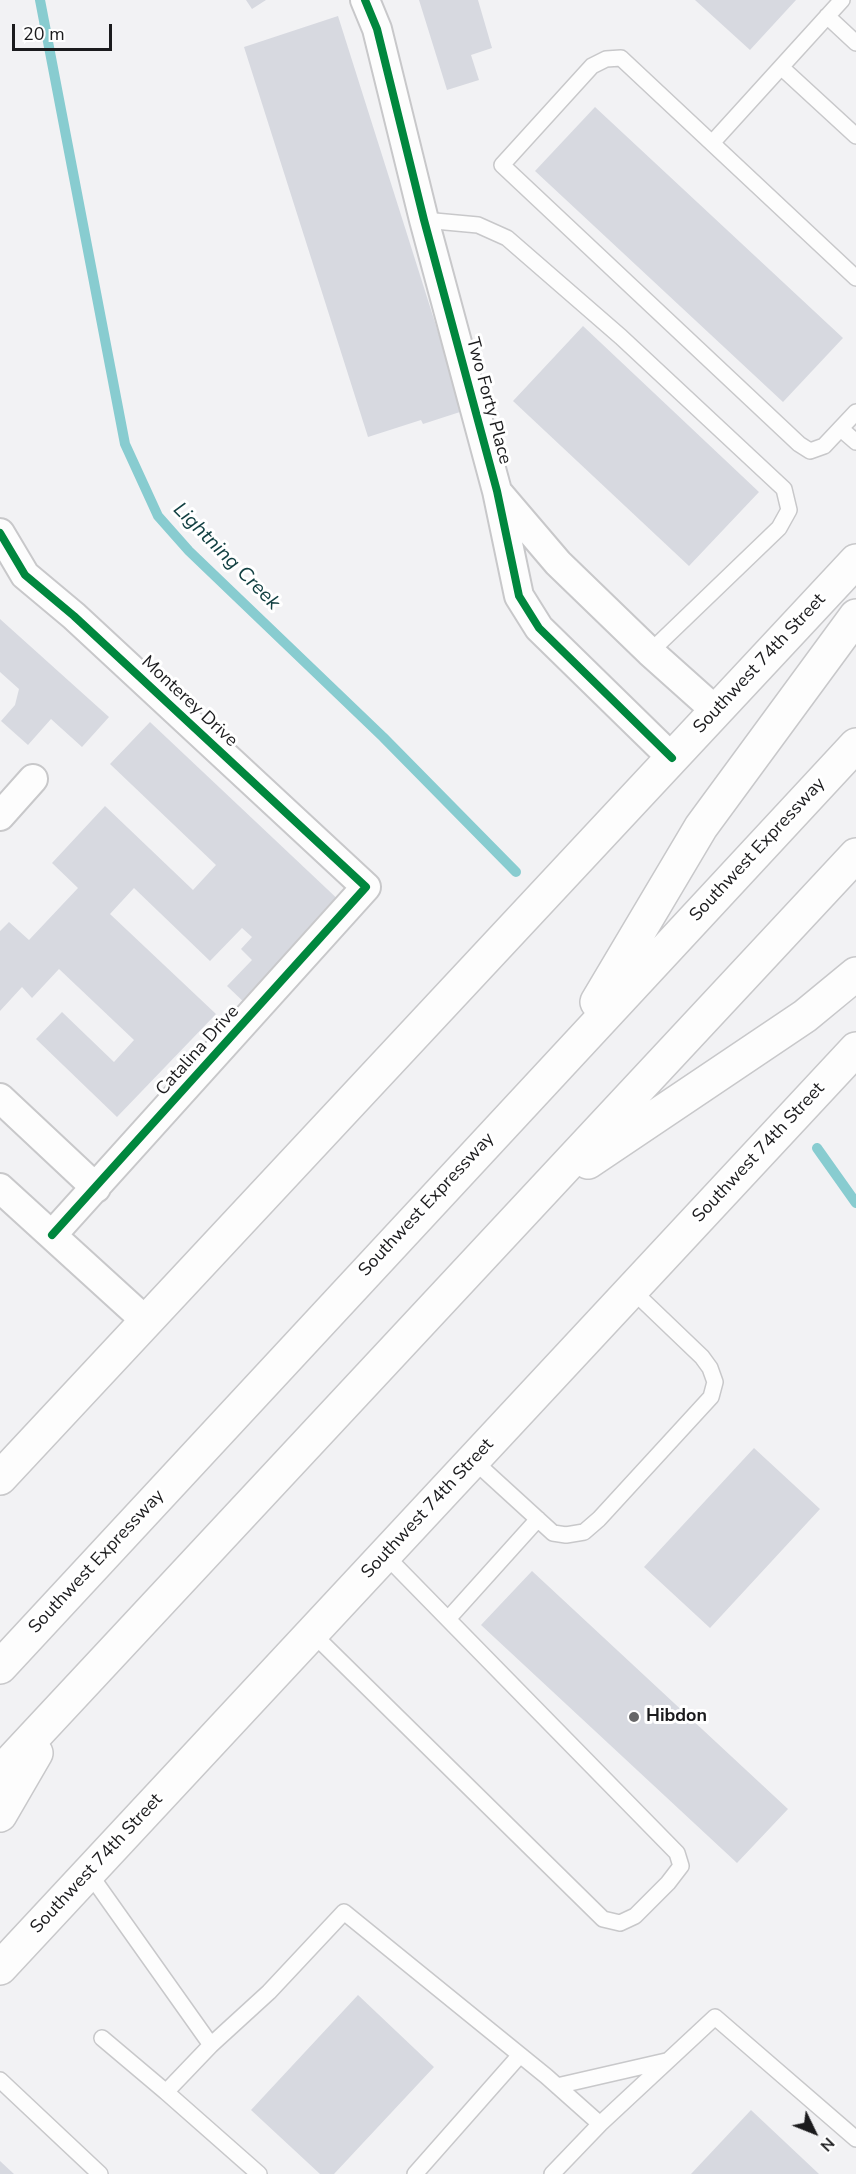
<!DOCTYPE html>
<html>
<head>
<meta charset="utf-8">
<style>
	body { margin:0 }
	#map { position:relative; width:856px; height:2174px; overflow:hidden; background:#f2f2f4; font-family:"Nunito Sans",sans-serif }
	canvas { display:block }
	.north { position:absolute; left:784px; top:2102px; width:60px; height:60px; -webkit-text-stroke:4px #fff; paint-order:stroke; rotate:133deg; font-size:16px; font-weight:700; line-height:24px; text-align:center; color:#1b1b1d }
	.north::after { content:''; display:block; margin:auto; width:21px; height:27px; background:#1b1b1d; clip-path:polygon(50% 0,100% 100%,50% 72%,0 100%) }
	.scale { position:absolute; left:12px; top:24px; width:100px; height:27px; box-sizing:border-box; border:3px solid #1b1b1d; border-top:0; padding-left:8px; font-size:18px; line-height:21px; white-space:nowrap; color:#1b1b1d; -webkit-text-stroke:4px #fff; paint-order:stroke }
</style>
</head>
<body>
<div id="map">
<canvas width="856" height="2174"></canvas>
<div class="north">N</div>
<div class="scale">20 m</div>
</div>
<script>
const g = document.querySelector('canvas').getContext('2d');
g.lineJoin = 'round';
function shape(rows) {
  const path = new Path2D();
  for (const r of rows) {
    path.moveTo(r[0], r[1]);
    for (let i = 2; i < r.length; i += 2) path.lineTo(r[i], r[i + 1]);
  }
  return path;
}
function strokePath(path, color, width, dash) {
  g.strokeStyle = color;
  g.lineWidth = width;
  g.lineCap = dash ? 'butt' : 'round';
  g.setLineDash(dash || []);
  g.stroke(path);
}
function paint(path, color) {
  g.fillStyle = color;
  g.fill(path, 'evenodd');
}
function drawText(font, color, halo, rows, align = 'center') {
  g.font = font + ' "Nunito Sans",sans-serif';
  g.lineWidth = 6;
  g.setLineDash([]);
  g.textBaseline = 'middle';
  g.strokeStyle = halo;
  g.fillStyle = color;
  for (const [text, x, y, turn = 0] of rows) {
    g.save();
    g.translate(x, y);
    g.rotate((+turn || 0) * Math.PI / 180);
    g.textAlign = isNaN(turn) ? turn : align;
    if (halo) g.strokeText(text, 0, 0);
    g.fillText(text, 0, 0);
    g.restore();
  }
}
strokePath(shape([
	[40,0,125,444,158,516,189,551,383,737,516,872],
	[817,1148,856,1203]
]), '#88ccd0', 10);
paint(shape([
	[246,0,266,0,252,9],
	[419,0,478,0,492,48,471,55,479,80,447,90],
	[695,0,796,0,750,50],
	[338,16,463,411,423,424,421,420,368,437,244,47],
	[595,107,843,338,783,402,535,171],
	[583,326,759,492,689,566,513,401],
	[0,619,109,717,82,747,51,719,28,745,1,721,15,705,19,689,0,672],
	[150,722,344,905,248,1006,227,986,252,960,241,949,252,937,242,928,210,961,134,888,110,914,216,1014,117,1117,36,1039,62,1012,114,1062,134,1040,59,969,32,998,22,987,0,1011,0,931,9,922,29,940,78,888,52,863,105,806,193,890,216,865,110,764],
	[754,1448,820,1509,710,1628,644,1567],
	[532,1571,788,1809,737,1863,481,1625],
	[358,1995,434,2067,334,2174,320,2174,251,2110],
	[751,2110,819,2174,691,2174],
	[0,2161,14,2174,0,2174]
]), '#d7d9e0');
const service = shape([
	[827,16,856,43],
	[781,67,856,136],
	[712,143,842,0],
	[424,220,478,225,507,238,621,337,784,489,789,510,779,528,650,652],
	[856,278,621,58,606,59,592,66,502,165,799,444,810,451,824,446,856,412],
	[841,429,856,442],
	[473,1460,553,1533,566,1535,584,1532,599,1519,711,1397,715,1382,710,1368,702,1357,632,1290],
	[448,1619,538,1519],
	[312,1633,603,1919,620,1923,635,1916,668,1883,681,1866,677,1853,385,1555],
	[89,1873,211,2045,269,1992,344,1912,546,2076,600,2124],
	[102,2038,166,2092],
	[211,2045,166,2092,259,2174],
	[0,2080,100,2174],
	[557,2086,666,2061],
	[415,2174,520,2055],
	[552,2174,600,2124,715,2017,856,2139]
]);
const minor = shape([
	[365,0,377,29,424,220,497,491,519,596,539,628,672,758],
	[500,495,558,563,650,652,716,711],
	[0,533,25,575,74,616,366,887,52,1235],
	[0,816,33,779],
	[0,1098,96,1188],
	[0,1188,147,1322]
]);
const secondary = shape([
	[0,1478,856,561],
	[0,1968,856,1049]
]);
const motorway = shape([
	[597,1002,701,827,856,616],
	[588,1162,805,1016,856,974],
	[0,1667,856,745],
	[0,1773,856,855],
	[0,1815,36,1753]
]);
strokePath(service, '#c8c8ca', 18);
strokePath(minor, '#c8c8ca', 32);
strokePath(secondary, '#c8c8ca', 36);
strokePath(motorway, '#c8c8ca', 36);
strokePath(service, '#fdfdfd', 15);
strokePath(minor, '#fdfdfd', 28);
strokePath(secondary, '#fdfdfd', 33);
strokePath(motorway, '#fdfdfd', 33);
strokePath(shape([
	[365,0,377,29,424,220,497,491,519,596,539,628,672,758],
	[0,533,25,575,74,616,366,887,52,1235]
]), '#00873e', 8);
for (const [x, y, r, color] of [
	[634,1717,6,"#666668"]
]) {
  const dot = new Path2D();
  dot.arc(x, y, r, 0, 2 * Math.PI);
  g.fillStyle = color;
  g.fill(dot);
  strokePath(dot, '#fff', 2);
}
drawText('18px', '#1b1b1d', '#fff', [
	["Two Forty Place",488,401,75],
	["Southwest 74th Street",760,664,-47],
	["Monterey Drive",189,702,43],
	["Southwest Expressway",758,850,-47],
	["Catalina Drive",198,1051,-48],
	["Southwest 74th Street",759,1153,-47],
	["Southwest Expressway",427,1205,-47],
	["Southwest 74th Street",428,1509,-47],
	["Southwest Expressway",97,1562,-47],
	["Southwest 74th Street",97,1864,-47]
]);
drawText('bold 18px', '#1b1b1d', '#fff', [
	["Hibdon",646,1717]
], 'left');
drawText('italic 20px', '#124042', '#fff', [
	["Lightning Creek",226,557,45]
]);
</script>
</body>
</html>
